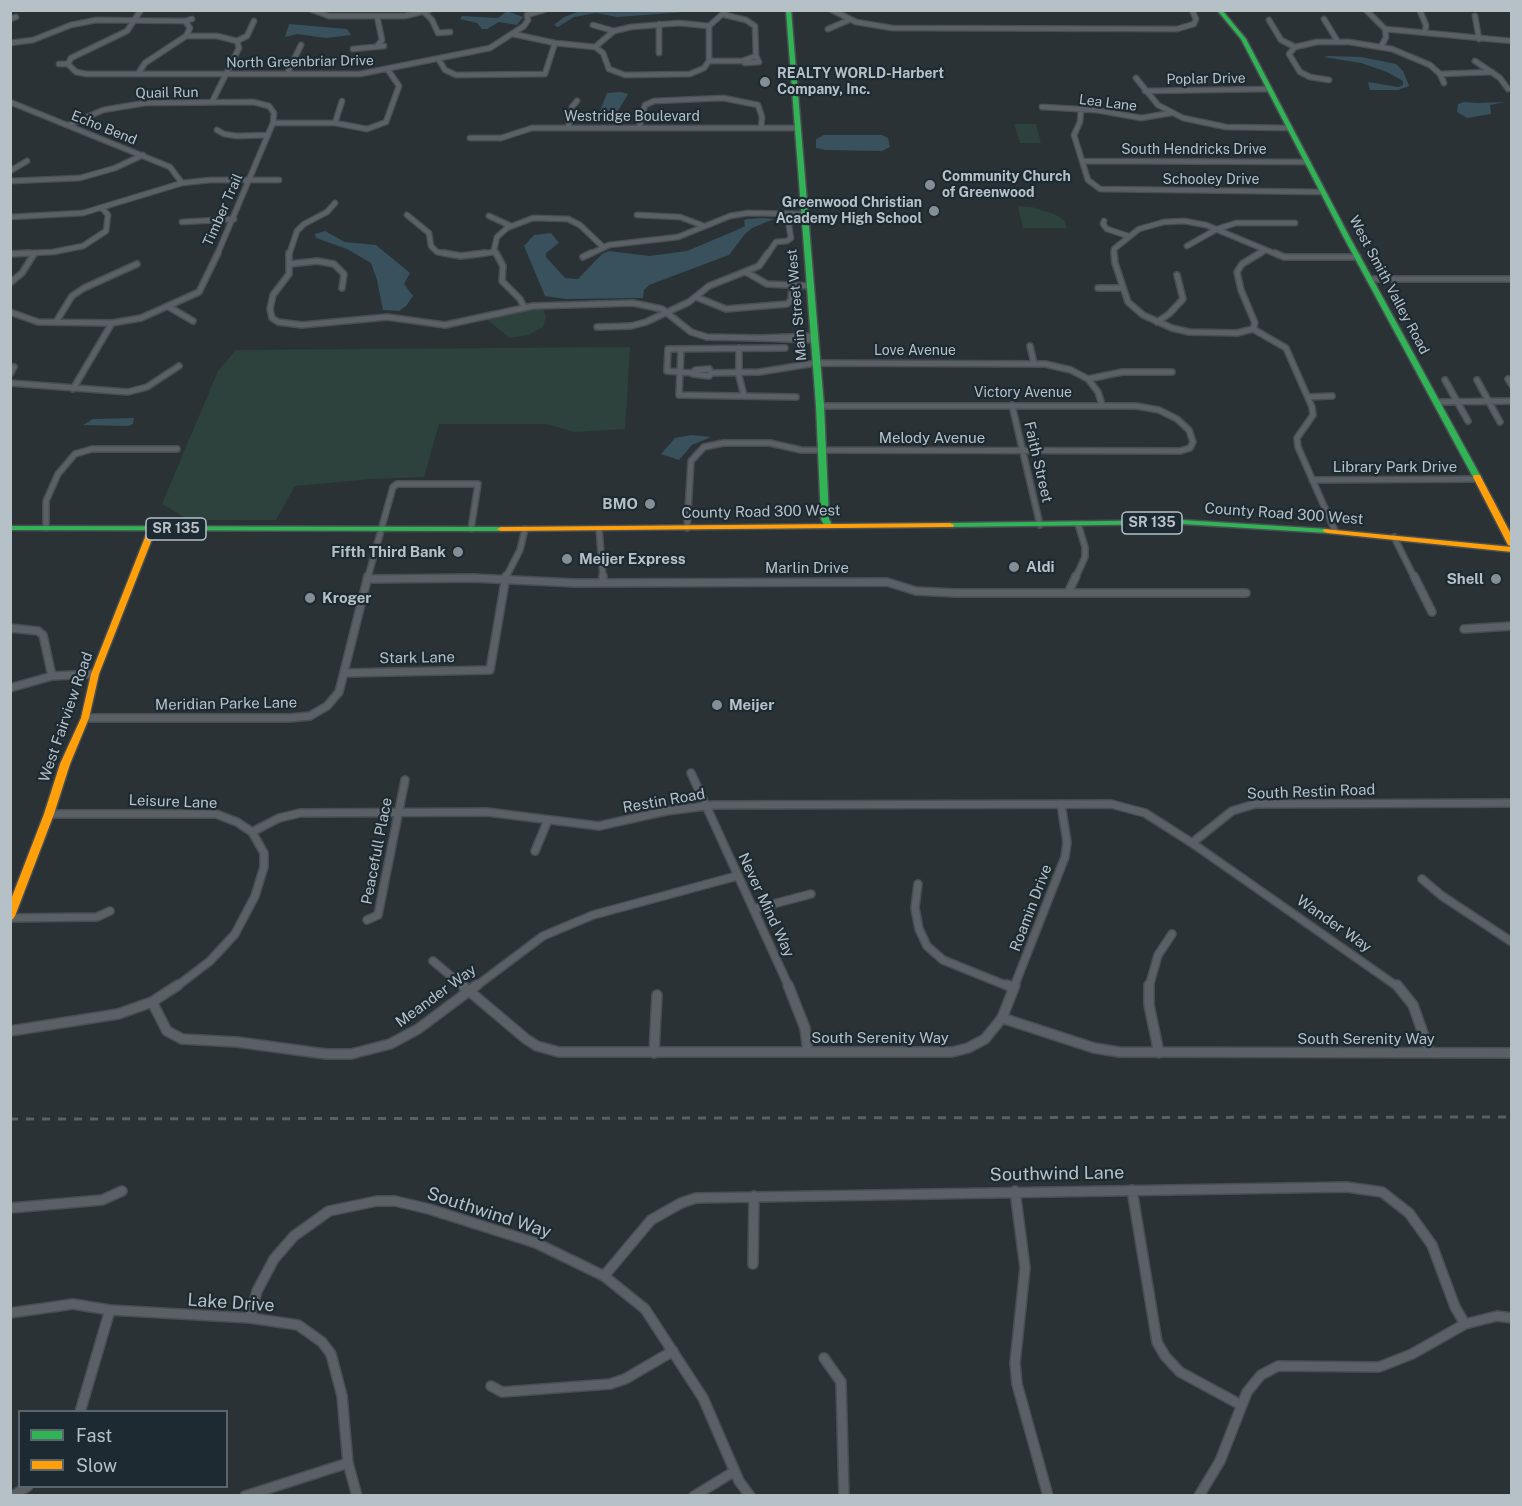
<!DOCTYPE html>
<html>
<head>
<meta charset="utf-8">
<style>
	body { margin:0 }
	#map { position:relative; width:1522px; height:1506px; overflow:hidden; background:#2a3236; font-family:"Public Sans",sans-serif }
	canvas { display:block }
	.frame { position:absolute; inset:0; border:12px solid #b5c0c7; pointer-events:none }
	.legend { position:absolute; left:18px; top:1410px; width:210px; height:78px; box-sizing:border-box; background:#1e2a31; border:2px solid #5a666d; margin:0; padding:8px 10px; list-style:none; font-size:18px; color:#b5c0c7 }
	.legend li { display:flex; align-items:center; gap:12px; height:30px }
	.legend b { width:30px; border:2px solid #5a666d }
</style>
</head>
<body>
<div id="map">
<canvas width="1522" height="1506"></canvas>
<div class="frame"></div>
<ul class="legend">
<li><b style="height:8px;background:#30b455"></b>Fast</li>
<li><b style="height:8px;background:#ff9f0a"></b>Slow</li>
</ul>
</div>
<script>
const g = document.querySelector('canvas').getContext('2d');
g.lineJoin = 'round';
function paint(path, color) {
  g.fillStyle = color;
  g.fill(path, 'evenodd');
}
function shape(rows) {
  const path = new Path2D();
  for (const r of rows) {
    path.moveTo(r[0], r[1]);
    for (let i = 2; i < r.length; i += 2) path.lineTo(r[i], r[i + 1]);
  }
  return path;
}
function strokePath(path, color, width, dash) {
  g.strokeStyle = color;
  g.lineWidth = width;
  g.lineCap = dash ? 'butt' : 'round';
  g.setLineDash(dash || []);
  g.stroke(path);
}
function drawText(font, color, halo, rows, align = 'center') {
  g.font = font + ' "Public Sans",sans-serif';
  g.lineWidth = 4.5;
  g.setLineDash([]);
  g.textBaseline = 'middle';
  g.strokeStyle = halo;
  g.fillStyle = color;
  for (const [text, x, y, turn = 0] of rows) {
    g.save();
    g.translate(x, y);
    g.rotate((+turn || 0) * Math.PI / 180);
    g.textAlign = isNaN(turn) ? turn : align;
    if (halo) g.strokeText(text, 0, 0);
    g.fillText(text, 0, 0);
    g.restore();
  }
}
paint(shape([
	[1014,124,1036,124,1041,143,1020,143],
	[1018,206,1032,207,1054,214,1064,220,1067,228,1023,228],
	[532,307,543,308,546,317,543,327,528,335,510,338,486,319],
	[630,347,625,429,574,432,547,424,439,424,424,477,371,479,295,486,276,520,189,520,162,504,218,371,236,350]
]), '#2d413d');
paint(shape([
	[507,11,523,17,517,25,499,22,487,29,482,29,477,23,460,19,462,16,498,18],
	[580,11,580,10,697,11,617,17,596,13,574,17,558,27,554,25,564,17],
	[289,24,347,29,351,35,326,38,297,34,285,37],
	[1329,56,1361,57,1396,64,1403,71,1409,86,1398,90,1370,90,1368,82,1398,87,1403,85,1403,81,1387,72,1361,63,1323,57],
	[621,92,628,94,615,116,598,116,607,93],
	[1464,102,1477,103,1505,102,1490,105,1491,114,1467,118,1457,112,1458,104],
	[824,135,882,135,888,138,890,147,882,151,825,150,816,148,816,139],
	[762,218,774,219,752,228,745,234,729,255,649,285,644,290,643,298,566,299,545,296,524,246,534,235,551,233,559,243,546,253,546,257,565,278,578,279,602,254,609,251,649,256,687,251,737,230,745,226,744,220,747,219],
	[325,231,345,242,376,245,410,273,404,284,413,296,406,306,399,311,383,310,377,280,371,263,347,249,316,238,315,234],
	[134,418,133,424,128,426,83,425,93,419],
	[691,435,711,437,692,445,679,460,661,454,675,438]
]), '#39505d');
const streetFar3 = shape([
	[312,10,329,16,405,16,429,10],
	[832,10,856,22,892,28,1177,29,1194,24,1196,19,1192,10],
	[1366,10,1385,29,1386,37,1381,47],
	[1420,11,1426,25,1425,32],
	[424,12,432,20,438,33,450,32],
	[527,15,544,10],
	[377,16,382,40,378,45],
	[1475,16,1479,39],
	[10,19,16,17],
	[1324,19,1338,42],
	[1269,20,1281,40,1295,47],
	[659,24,659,53],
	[593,25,614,31],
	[828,29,849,20],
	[1385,29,1512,41],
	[513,34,555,43,595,47,603,53,609,69,625,75,690,74,704,68,709,61],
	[186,36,217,36,237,41],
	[237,41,247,36,254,21],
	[10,43,33,40,71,25,96,20,185,21],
	[595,47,614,31,631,27,679,23,709,26],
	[1295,47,1317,42,1349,42,1392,49,1430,65,1440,74,1444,83],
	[1295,47,1289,54,1300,72,1310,77,1329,80],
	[353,49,384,46],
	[439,60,445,70,456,75,545,74,555,43],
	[709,61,742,61,756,56,755,26,746,20,725,15],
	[709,61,709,26,727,10],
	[1475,61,1500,78,1508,89],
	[745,63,759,62,756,56],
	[59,64,68,64,76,72,87,74,360,74,490,48,524,26,528,20,527,15],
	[68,64,71,58,127,31,141,10],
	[138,74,145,63,186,36,190,28,185,21,192,19],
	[287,74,301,45],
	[1440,74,1492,72],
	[1136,78,1158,105,1183,118,1226,127,1289,128],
	[1145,91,1268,89],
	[10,102,170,167,182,183],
	[212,102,239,48,237,41],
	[1042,107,1096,110,1141,118,1171,113],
	[1081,109,1080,122,1074,135,1088,180,1100,189,1323,192],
	[273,123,335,123,367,129,386,122,399,86,388,70],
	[335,123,342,101],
	[69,125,103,110,145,103,253,102,269,106,274,113,273,123,217,255],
	[639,127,645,105,654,101,723,98,758,105,762,117,761,128],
	[568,128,572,107,577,101],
	[217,130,224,134,237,136,268,135],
	[470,138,501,138,532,128,796,128],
	[1082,161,1307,162],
	[10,171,27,161],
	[10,181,80,178,115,168,143,155],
	[407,215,429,233,431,246,437,252,453,255],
	[637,215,680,217,704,226],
	[489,216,511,226],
	[10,217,83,213,182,183,210,180,279,180],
	[1104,221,1103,224,1107,229,1128,236],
	[182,222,234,219],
	[1187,246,1217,229,1236,223,1295,223],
	[10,254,53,252,83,246,106,231,108,215,102,208],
	[289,255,297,231,304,224,327,212,335,203],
	[472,255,494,252],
	[497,255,494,250,497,237,507,228,533,218,568,219,580,225,603,247],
	[588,255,609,245,678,237,730,216,748,213,803,214],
	[767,255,776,242,787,241,791,238,788,220],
	[1114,255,1114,249,1139,229,1164,222,1184,221,1206,225,1278,255],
	[1258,255,1264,251]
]);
const streetFar2 = shape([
	[289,253,289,274,273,295,270,309,272,318,278,322,302,325,387,317,445,325,533,306,633,303,662,309,691,332,707,337,760,338],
	[444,253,461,256,485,253],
	[496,253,503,266,502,281,520,299,524,307],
	[1114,253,1115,263,1128,302,1143,315,1172,328,1189,332,1237,333,1253,329],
	[1275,253,1284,257,1358,257],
	[10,254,29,253],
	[583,257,591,253],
	[290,264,317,261,334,264,344,274,342,288],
	[746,272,767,284,810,286],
	[1369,279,1512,279],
	[10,283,22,273,34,254],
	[1098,288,1123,288],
	[696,297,726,309,787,304,791,300,794,262],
	[169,307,193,321],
	[10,312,38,322,112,323,141,318,199,292,218,253],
	[56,322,72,296,84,288,137,264],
	[1157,322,1169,314,1183,299,1177,275],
	[597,327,631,326,646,322,689,302,709,286,759,266,768,253],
	[1253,329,1286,348,1312,407,1313,415,1297,438,1298,447,1335,531],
	[1253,329,1255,323,1241,290,1237,272,1242,264,1260,253],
	[813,336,760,338,814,340],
	[1030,346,1034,363],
	[739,348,739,376,744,396],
	[681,349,679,395,796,397],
	[709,369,711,373,709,376,693,374,695,370,709,369],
	[693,373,667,371,668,349,785,348],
	[711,373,759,372,816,363,1045,364,1071,370,1088,379,1098,392,1102,405],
	[10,374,14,367],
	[1088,379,1122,372,1172,372],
	[1508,379,1512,385],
	[1445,380,1468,421],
	[1477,380,1500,422],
	[10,383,128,392,147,387,179,366],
	[73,389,112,323],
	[1308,397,1332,396],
	[1436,402,1512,401],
	[1012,405,1040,525],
	[1312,480,1478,479],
	[46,528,46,501,58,474,75,454,92,449,177,449],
	[687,528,691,461,704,447,723,443,770,443,801,450,1180,451,1190,448,1193,442,1189,430,1177,419,1159,410,1136,406,820,406],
	[599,529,603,577],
	[1394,537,1414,577],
	[368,577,393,487,397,484,478,484,471,529],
	[506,577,520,550,525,529],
	[1076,577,1085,557,1085,547,1078,524]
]);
const streetFar1 = shape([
	[603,576,603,582],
	[1414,576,1432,612],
	[367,579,473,578,575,583,887,582,916,591,955,593,1246,593],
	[1068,593,1076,576],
	[10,628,38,631,43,635,52,676],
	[1464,629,1512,626],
	[344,673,490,670,506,576],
	[10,688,52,676,95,674],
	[85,718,289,718,310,716,327,706,339,692,368,576],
	[691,773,789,987],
	[49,814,216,814,237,822,252,832,264,853,264,867,255,896,235,934,210,961,176,987],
	[252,832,279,818,300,813,487,812,599,826,666,811,714,805,1111,804,1145,813,1192,843,1232,811,1255,804,1512,803],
	[1192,843,1398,987],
	[535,851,548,820],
	[1422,879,1442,896,1512,942],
	[918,884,915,908,919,929,927,946,943,960,1010,987],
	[754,909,811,894],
	[10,918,97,917,110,911],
	[367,920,378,915,405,780],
	[433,961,464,987],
	[475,987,543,936,593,915,737,876],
	[1014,987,1065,857,1067,842,1061,804],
	[1149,987,1158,955,1172,934]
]);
const street = shape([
	[462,985,526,1039,537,1046,559,1052,952,1052,968,1048,985,1039,1002,1018,1094,1048,1119,1052,1512,1053],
	[788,985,805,1028,808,1052],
	[1007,985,1014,988],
	[1149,985,1149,1005,1159,1053],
	[1397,985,1413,1005,1430,1053],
	[152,1002,167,1031,182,1039,237,1042,326,1054,351,1054,390,1044,418,1029,477,985],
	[1002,1018,1015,985],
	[10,1031,118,1014,152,1002,178,985],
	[654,1053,657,995],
	[1132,1190,1157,1342,1165,1356,1180,1372,1241,1405],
	[1015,1191,1025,1268,1015,1363,1017,1384,1048,1496],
	[10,1208,102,1200,122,1191],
	[753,1264,754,1196],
	[604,1276,651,1220,681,1203,696,1198,1346,1187,1382,1192,1409,1213,1432,1245,1455,1307,1465,1324],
	[10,1313,73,1304,110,1310,250,1318,298,1325,322,1342,331,1354,342,1396,348,1463,357,1496],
	[250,1318,257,1291,274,1259,294,1236,329,1211,377,1201,395,1201,429,1209,536,1243,604,1276,645,1309,703,1398,739,1481,750,1496],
	[824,1358,841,1382,844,1496],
	[491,1386,502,1392,610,1384,625,1379,673,1351],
	[80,1412,110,1310],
	[13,1496,28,1486],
	[245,1496,348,1463],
	[694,1496,735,1471],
	[1199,1496,1220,1461,1247,1392,1261,1375,1278,1366,1379,1367,1412,1354,1465,1324,1497,1316,1512,1318]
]);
const fast = shape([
	[786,10,791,10,824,406,829,519,832,525,828,527,825,527,821,519,816,406,786,10],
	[1217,10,1222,10,1246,39,1349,236,1481,477,1480,479,1474,479,1473,477,1343,236,1241,39,1217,10],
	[1182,520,1327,529,1331,531,1327,533,1182,524,950,527,946,525,950,523,1182,520],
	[10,526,501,527,505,529,501,531,10,530,10,526]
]);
const slow = shape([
	[1474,475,1480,475,1481,477,1512,536,1512,547,1508,545,1473,477,1474,475],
	[950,523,954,525,953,527,501,531,497,529,501,527,950,523],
	[149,527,152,527,156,529,99,674,89,718,70,764,54,814,15,916,13,919,10,920,10,902,44,814,60,764,81,718,91,674,149,527],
	[1324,529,1512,547,1512,552,1327,533,1323,531,1324,529]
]);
strokePath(streetFar3, '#484e51', 7);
strokePath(streetFar2, '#484e51', 8);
strokePath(streetFar1, '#484e51', 10);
strokePath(street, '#484e51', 12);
strokePath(fast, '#484e51', 3);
strokePath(slow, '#484e51', 3);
strokePath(streetFar3, '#5a6065', 4.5);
strokePath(streetFar2, '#5a6065', 5);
strokePath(streetFar1, '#5a6065', 7);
strokePath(street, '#5a6065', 9);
paint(fast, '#30b455');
paint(slow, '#ff9f0a');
strokePath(shape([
	[10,1119,1512,1117]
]), '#595f62', 3, [8, 8]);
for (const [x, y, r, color] of [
	[765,82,6,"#848e94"],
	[930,185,6,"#848e94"],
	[934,211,6,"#848e94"],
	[650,504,6,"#848e94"],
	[458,552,6,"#848e94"],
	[567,559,6,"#848e94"],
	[1014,567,6,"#848e94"],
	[1496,579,6,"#848e94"],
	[310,598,6,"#848e94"],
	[717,705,6,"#848e94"]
]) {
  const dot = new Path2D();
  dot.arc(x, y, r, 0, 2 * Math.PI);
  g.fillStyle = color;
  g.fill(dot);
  strokePath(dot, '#1e2a31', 2);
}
drawText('14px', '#b5c0c7', '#1e2a31', [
	["North Greenbriar Drive",300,62,-1],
	["Poplar Drive",1206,79,-1],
	["Quail Run",167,93,-1],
	["Lea Lane",1108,103,7],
	["Westridge Boulevard",632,117],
	["Echo Bend",104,128,22],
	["South Hendricks Drive",1194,150],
	["Schooley Drive",1211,180],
	["Timber Trail",223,210,-66],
	["West Smith Valley Road",1389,285,62],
	["Main Street West",797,305,-95],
	["Love Avenue",915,351],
	["Victory Avenue",1023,393]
]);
drawText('bold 14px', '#b5c0c7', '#1e2a31', [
	["REALTY WORLD-Harbert",777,74],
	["Company, Inc.",777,90],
	["Community Church",942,177],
	["of Greenwood",942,193],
	["Greenwood Christian",922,203,"right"],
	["Academy High School",922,219,"right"]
], 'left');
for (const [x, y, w] of [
	[1152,523,60],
	[176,529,60]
]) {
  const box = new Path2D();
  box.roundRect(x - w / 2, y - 11, w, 22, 4.5);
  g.fillStyle = '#1e2a31';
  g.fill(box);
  strokePath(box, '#b5c0c7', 1.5);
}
drawText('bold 14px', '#b5c0c7', null, [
	["SR 135",1152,523],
	["SR 135",176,529]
]);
drawText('15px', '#b5c0c7', '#1e2a31', [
	["Melody Avenue",932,438],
	["Faith Street",1038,462,77],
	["Library Park Drive",1395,467],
	["County Road 300 West",761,512,-1],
	["County Road 300 West",1284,514,4],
	["Marlin Drive",807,568],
	["Stark Lane",417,658,-1],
	["Meridian Parke Lane",226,704,-1],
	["West Fairview Road",66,717,-71],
	["South Restin Road",1311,792,-2],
	["Restin Road",664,801,-10],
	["Leisure Lane",173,802,2],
	["Peacefull Place",377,851,-79],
	["Never Mind Way",766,905,65],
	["Roamin Drive",1031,908,-69],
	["Wander Way",1334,924,35],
	["Meander Way",436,996,-36],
	["South Serenity Way",880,1038],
	["South Serenity Way",1366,1039]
]);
drawText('bold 15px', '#b5c0c7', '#1e2a31', [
	["BMO",638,504,"right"],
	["Fifth Third Bank",446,552,"right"],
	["Meijer Express",579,559],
	["Aldi",1026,567],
	["Shell",1484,579,"right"],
	["Kroger",322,598],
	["Meijer",729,705]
], 'left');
drawText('18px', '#b5c0c7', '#1e2a31', [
	["Southwind Lane",1057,1174,-1],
	["Southwind Way",489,1213,18],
	["Lake Drive",231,1303,4]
]);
</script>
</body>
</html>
